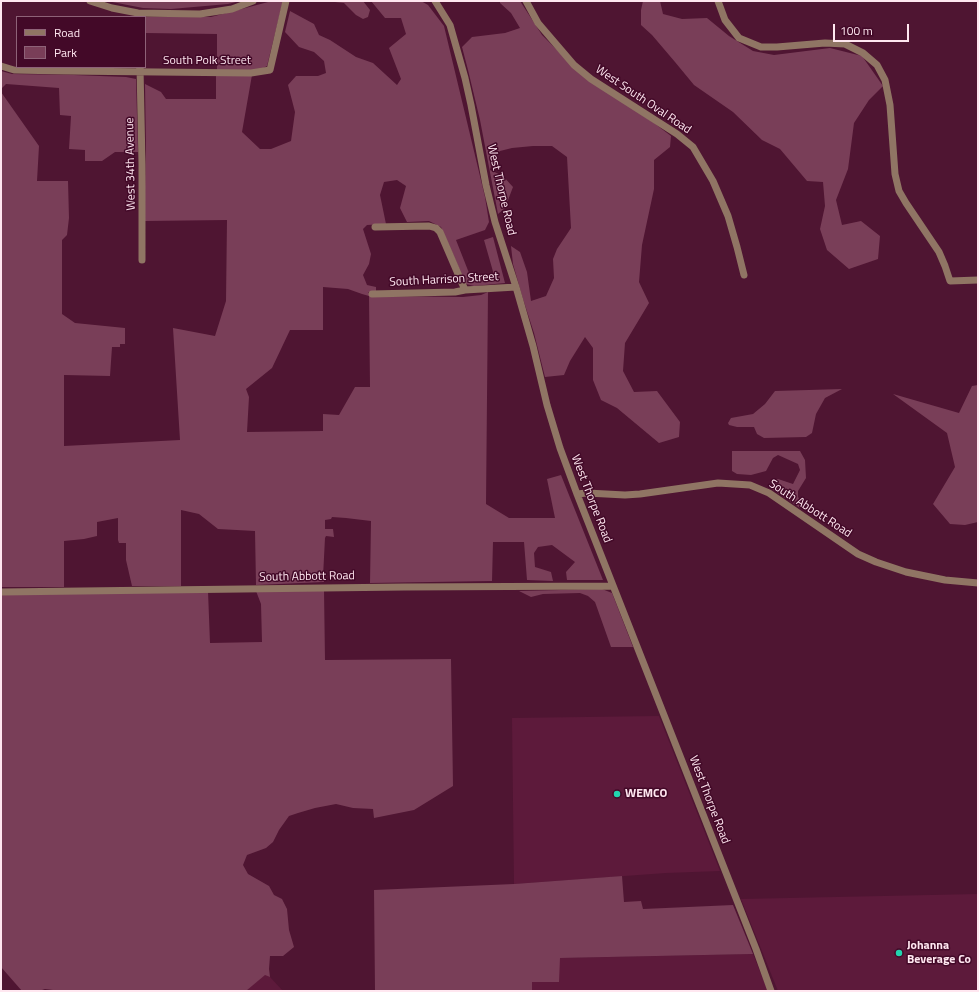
<!DOCTYPE html>
<html>
<head>
<meta charset="utf-8">
<style>
	body { margin:0 }
	#map { position:relative; width:979px; height:992px; overflow:hidden; background:#4f1532; font-family:"Titillium Web",sans-serif }
	canvas { display:block }
	.frame { position:absolute; inset:0; border:2px solid #ffe7f0; pointer-events:none }
	.legend { position:absolute; left:16px; top:16px; width:130px; height:52px; box-sizing:border-box; background:#430928; border:1px solid #8e6278; margin:0; padding:5px 7px; list-style:none; font-size:12px; color:#ffe7f0 }
	.legend li { display:flex; align-items:center; gap:8px; height:20px }
	.legend b { width:20px; border:1px solid #8e6278 }
	.scale { position:absolute; left:833px; top:24px; width:76px; height:18px; box-sizing:border-box; border:2px solid #ffe7f0; border-top:0; padding-left:5px; font-size:12px; line-height:14px; white-space:nowrap; color:#ffe7f0; -webkit-text-stroke:3px #430928; paint-order:stroke }
</style>
</head>
<body>
<div id="map">
<canvas width="979" height="992"></canvas>
<div class="frame"></div>
<ul class="legend">
<li><b style="height:5px;background:#907564"></b>Road</li>
<li><b style="height:11px;background:#793e58"></b>Park</li>
</ul>
<div class="scale">100 m</div>
</div>
<script>
const g = document.querySelector('canvas').getContext('2d');
g.lineJoin = 'round';
function paint(path, color) {
  g.fillStyle = color;
  g.fill(path, 'evenodd');
}
function shape(rows) {
  const path = new Path2D();
  for (const r of rows) {
    path.moveTo(r[0], r[1]);
    for (let i = 2; i < r.length; i += 2) path.lineTo(r[i], r[i + 1]);
  }
  return path;
}
function strokePath(path, color, width, dash) {
  g.strokeStyle = color;
  g.lineWidth = width;
  g.lineCap = dash ? 'butt' : 'round';
  g.setLineDash(dash || []);
  g.stroke(path);
}
function drawText(font, color, halo, rows, align = 'center') {
  g.font = font + ' "Titillium Web",sans-serif';
  g.lineWidth = 3;
  g.setLineDash([]);
  g.textBaseline = 'middle';
  g.strokeStyle = halo;
  g.fillStyle = color;
  for (const [text, x, y, turn = 0] of rows) {
    g.save();
    g.translate(x, y);
    g.rotate((+turn || 0) * Math.PI / 180);
    g.textAlign = isNaN(turn) ? turn : align;
    if (halo) g.strokeText(text, 0, 0);
    g.fillText(text, 0, 0);
    g.restore();
  }
}
paint(shape([
	[659,716,720,871,666,873,514,884,512,718],
	[978,894,978,991,778,991,741,899],
	[753,954,768,991,532,991,532,982,559,982,559,958],
	[265,974,270,977,283,991,246,991]
]), '#5d1a3b');
paint(shape([
	[107,1,240,1,228,4,171,9,143,8],
	[272,1,283,1,267,66,260,70,217,71,217,34,145,33,145,17,211,17],
	[326,1,363,1,370,10,368,17,363,19,356,15,344,3],
	[371,1,421,1,428,5,444,26,485,197,489,222,485,230,456,240,469,273,486,278,494,275,484,240,493,237,505,283,474,286,466,284,441,227,429,221,407,222,400,208,406,186,397,180,384,182,380,195,386,224,367,225,363,229,371,254,369,264,363,275,367,285,376,287,376,293,368,292,370,296,463,297,481,295,488,292,486,504,509,518,555,518,547,479,561,475,603,580,567,580,566,572,575,562,552,545,538,547,534,553,535,567,551,572,553,581,527,580,524,542,493,542,492,581,370,583,371,521,346,518,332,517,331,519,325,520,325,529,333,529,334,537,326,536,325,538,323,577,324,582,256,585,255,531,218,529,199,514,181,510,181,586,132,586,126,560,126,543,119,543,118,540,118,518,97,522,97,536,84,539,64,541,64,587,1,587,1,251,2,251,1,204,1,92,39,146,37,181,68,181,69,218,67,235,62,240,62,314,75,323,125,328,125,344,120,344,120,347,112,347,110,376,64,375,64,446,180,440,173,328,215,336,226,301,227,220,144,221,146,150,145,84,161,92,166,99,216,99,216,75,252,75,242,132,260,149,271,149,291,141,295,112,288,85,296,76,318,76,326,73,324,61,314,52,299,47,285,32,290,11,314,24,319,35,330,40,356,57,373,63,397,85,401,79,389,48,406,34,401,18,385,18],
	[323,287,348,289,362,294,369,296,370,387,355,387,339,415,323,414,323,431,247,432,249,397,246,389,272,368,290,330,323,330],
	[500,1,520,1,542,35,583,76,654,123,671,136,670,147,654,160,654,189,642,245,639,282,649,303,625,343,623,371,634,392,657,391,680,422,679,437,659,443,617,408,601,400,593,380,593,348,585,337,570,361,564,375,545,377,534,333,523,299,513,264,511,246,520,252,527,272,531,301,546,296,554,278,553,259,557,249,571,228,567,157,552,146,533,146,512,148,500,151,492,160,490,170,503,176,513,187,505,208,498,214,480,120,468,70,462,47,472,37,505,33,520,28,511,13,500,3],
	[643,1,660,1,663,14,682,19,707,18,729,36,753,51,774,55,830,48,862,56,883,86,869,100,854,123,848,169,836,200,842,225,861,221,880,236,878,259,849,269,827,250,820,229,825,206,823,182,807,181,780,149,762,140,733,112,694,85,675,62,652,35,641,25,641,10],
	[1,71,12,74,74,75,126,77,136,79,138,152,115,152,102,161,85,161,85,150,69,149,71,116,60,115,59,88,6,84,1,89],
	[978,385,978,522,965,525,950,524,933,504,955,467,947,433,893,394,959,413,972,386],
	[842,389,825,398,816,414,812,433,806,437,764,438,757,434,754,427,737,427,729,425,728,423,731,418,753,414,765,404,775,391],
	[732,451,800,451,805,460,806,478,798,491,798,497,802,503,800,508,772,489,773,481,778,479,793,484,800,470,798,464,778,455,773,458,766,471,751,475,737,474,732,471],
	[602,589,612,593,633,647,611,647,595,602,588,596,580,593,543,594,531,597,519,591],
	[324,590,325,660,451,659,453,786,414,810,374,818,373,809,353,808,336,804,315,808,298,813,289,816,279,830,273,842,266,848,247,855,243,865,248,874,269,886,274,895,282,899,287,909,289,930,294,947,283,956,270,956,269,969,270,977,265,975,246,991,61,991,45,989,39,991,22,991,1,967,1,595,208,591,210,643,262,642,261,604,256,591],
	[622,876,624,902,641,901,643,909,733,905,753,954,560,958,559,982,532,982,532,991,375,991,374,890,514,884]
]), '#793e58');
strokePath(shape([
	[90,1,112,8,138,13,200,14,232,9,253,1],
	[435,1,450,25,465,78,471,105,486,185,495,222,516,287,533,346,547,405,560,448,577,494,756,949,771,991],
	[526,1,538,23,574,65,591,79,677,134,693,147,713,181,728,216,737,247,744,275],
	[718,1,725,20,739,38,761,47,777,47,825,43,845,44,863,53,877,65,885,80,890,105,895,174,899,191,906,203,939,252,945,266,950,281,978,280],
	[1,66,14,70,64,71,251,73,270,70,286,1],
	[140,67,142,164,142,260],
	[375,227,429,226,436,228,440,232,465,290],
	[372,294,455,292,465,290,516,287],
	[577,494,587,493,625,495,640,494,718,483,750,485,769,493,858,554,876,562,906,572,945,580,978,583],
	[1,592,404,587,613,586]
]), '#907564', 7);
for (const [x, y, r, color] of [
	[617,794,4,"#21d5af"],
	[899,953,4,"#21d5af"]
]) {
  const dot = new Path2D();
  dot.arc(x, y, r, 0, 2 * Math.PI);
  g.fillStyle = color;
  g.fill(dot);
  strokePath(dot, '#430928', 1.5);
}
drawText('12px', '#ffe7f0', '#430928', [
	["South Polk Street",207,61],
	["West South Oval Road",643,100,34],
	["West 34th Avenue",131,164,-91],
	["West Thorpe Road",501,190,77],
	["South Harrison Street",444,280,-3],
	["West Thorpe Road",591,499,69],
	["South Abbott Road",810,509,33],
	["South Abbott Road",307,577,-1],
	["West Thorpe Road",709,800,69]
]);
drawText('bold 12px', '#ffe7f0', '#430928', [
	["WEMCO",625,794],
	["Johanna",907,946],
	["Beverage Co",907,960]
], 'left');
</script>
</body>
</html>
